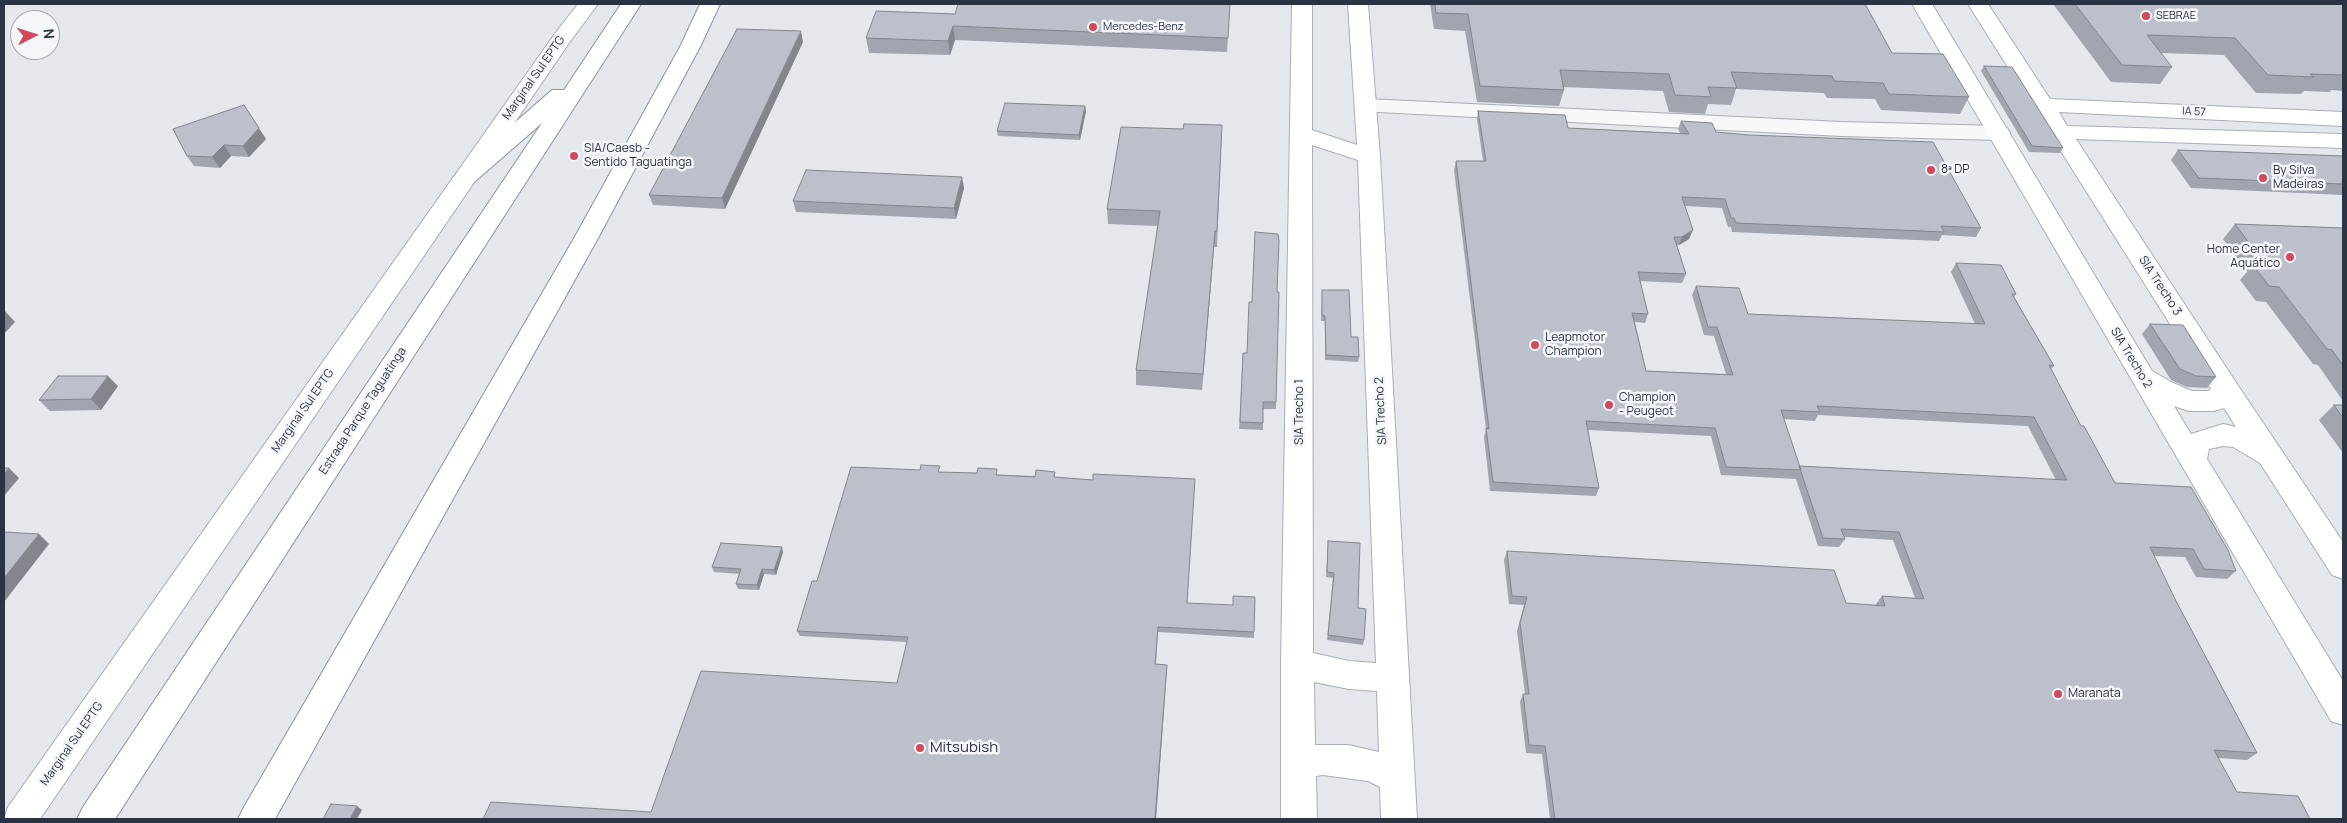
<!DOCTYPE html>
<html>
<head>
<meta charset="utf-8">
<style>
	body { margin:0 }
	#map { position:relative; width:2347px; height:823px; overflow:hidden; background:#e4e7ec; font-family:Manrope,sans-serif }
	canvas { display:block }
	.frame { position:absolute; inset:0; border:5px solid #2b3445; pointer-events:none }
	.north { position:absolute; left:10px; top:10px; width:50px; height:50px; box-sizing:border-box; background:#f4f6f9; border:1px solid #a4a8b1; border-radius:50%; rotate:85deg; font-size:14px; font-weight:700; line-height:20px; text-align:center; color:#2b3445 }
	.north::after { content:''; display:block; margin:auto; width:18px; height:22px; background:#d1495b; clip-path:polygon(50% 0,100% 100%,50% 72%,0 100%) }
</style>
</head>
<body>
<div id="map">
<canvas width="2347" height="823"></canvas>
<div class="frame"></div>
<div class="north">N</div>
</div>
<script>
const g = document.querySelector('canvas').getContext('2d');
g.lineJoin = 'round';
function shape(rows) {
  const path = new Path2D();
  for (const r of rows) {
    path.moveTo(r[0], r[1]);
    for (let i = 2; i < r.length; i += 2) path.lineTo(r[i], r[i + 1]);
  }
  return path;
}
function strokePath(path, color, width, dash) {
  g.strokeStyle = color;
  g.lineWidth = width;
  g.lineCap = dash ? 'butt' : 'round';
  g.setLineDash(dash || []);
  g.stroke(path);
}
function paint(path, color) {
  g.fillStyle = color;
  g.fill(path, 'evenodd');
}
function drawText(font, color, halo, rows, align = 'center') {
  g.font = font + ' Manrope,sans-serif';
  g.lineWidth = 5;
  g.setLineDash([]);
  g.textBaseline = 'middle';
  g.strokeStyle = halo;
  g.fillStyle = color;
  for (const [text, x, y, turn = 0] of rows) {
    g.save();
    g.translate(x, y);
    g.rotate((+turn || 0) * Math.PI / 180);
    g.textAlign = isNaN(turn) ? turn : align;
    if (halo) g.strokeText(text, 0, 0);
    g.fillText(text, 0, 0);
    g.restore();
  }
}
const street = shape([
	[1367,99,1841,122,1999,126,2007,128,2010,133,2007,138,1999,140,1841,136,1359,111,1356,106,1359,101,1367,99]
]);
const secondary = shape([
	[1292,4,1312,4,1312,130,1357,145,1348,4,1368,4,1380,156,1417,819,1381,819,1380,787,1368,781,1323,775,1316,776,1317,819,1281,819,1281,663,1292,4],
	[1312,145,1358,160,1376,663,1349,661,1313,653,1312,145],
	[1314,682,1349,689,1377,691,1379,752,1348,745,1315,745,1314,682],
	[1912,4,1932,4,2152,371,2171,382,2192,391,2208,391,2211,389,1968,4,1988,4,2050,99,2343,112,2343,126,2059,112,2067,126,2343,134,2343,148,2076,139,2237,384,2343,542,2343,579,2332,575,2260,463,2233,447,2223,446,2209,449,2207,459,2343,681,2343,725,2331,721,1912,4],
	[2174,406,2189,411,2214,411,2224,408,2236,427,2223,424,2191,434,2174,406]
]);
const primary = shape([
	[578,4,598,4,569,43,40,819,4,819,8,807,554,35,578,4]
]);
const highway = shape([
	[621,4,641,4,115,819,77,819,83,807,542,123,472,184,464,186,456,184,452,179,456,174,552,90,564,90,621,4],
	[700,4,720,4,701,45,597,240,275,819,238,819,244,807,573,240,681,45,700,4]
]);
strokePath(street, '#a9aeb7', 2);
strokePath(secondary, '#a9aeb7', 2);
strokePath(primary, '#a3abb8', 2);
strokePath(highway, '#8b94a3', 2);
paint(street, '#f7f8fa');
paint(secondary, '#fff');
paint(primary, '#fff');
paint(highway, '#fff');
paint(shape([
	[958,4,1230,4,1227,52,955,40,950,55,869,53,866,38,955,14],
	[1430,4,1865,4,1892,53,1969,97,1960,114,1881,110,1875,99,1827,98,1824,93,1736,89,1731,105,1708,104,1705,114,1669,112,1663,91,1563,87,1564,90,1559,106,1477,102,1465,31,1434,29],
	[2053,4,2343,4,2343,91,2331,90,2330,92,2304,91,2301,94,2256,93,2224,55,2160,53,2172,67,2160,84,2111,82],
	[803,42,725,209,653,205,649,195],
	[1984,66,2063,148,2060,153,2029,152,1981,71],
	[1086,111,1080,140,998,136,997,131],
	[1478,111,1568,128,1680,133,1678,129,1681,121,1716,132,1981,228,1976,237,1942,235,1939,241,1732,232,1731,227,1728,227,1722,208,1685,206,1689,239,1679,245,1677,245,1686,274,1682,283,1640,281,1648,314,1645,323,1635,322,1646,371,1726,374,1714,336,1704,335,1692,295,1696,286,1748,314,1975,324,1951,272,1956,263,2016,294,2014,297,2054,366,2051,369,2081,426,2115,483,2236,571,2227,579,2196,577,2185,557,2154,556,2177,603,2257,753,2247,760,2218,758,2237,792,2310,819,1550,819,1542,754,1526,753,1520,702,1523,694,1525,694,1517,631,1524,605,1509,604,1504,560,1507,551,1846,603,1876,605,1876,604,1882,596,1915,598,1893,540,1844,537,1845,539,1839,547,1818,546,1796,479,1721,475,1711,436,1588,430,1599,488,1596,496,1490,491,1484,437,1486,429,1454,170,1456,161,1483,161,1477,119],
	[1818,415,2028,426,2056,480,1799,466,1784,419,1815,421],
	[1222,125,1217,247,1214,247,1202,390,1136,385,1136,370,1158,226,1108,224,1107,209,1183,129],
	[173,129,266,139,249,157,231,156,220,168,194,166,187,156],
	[2178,150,2343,156,2343,195,2191,188,2171,160],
	[964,188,956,219,796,212,793,201],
	[2235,224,2343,228,2343,401,2318,365,2313,364,2266,302,2256,301,2240,280,2247,272,2223,239],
	[1322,290,1351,337,1359,357,1358,362,1325,360,1325,321,1321,321],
	[1277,292,1276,409,1263,409,1263,430,1239,429,1243,353,1247,353,1252,302],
	[2150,324,2216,377,2207,388,2187,387,2171,380,2142,334],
	[118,386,101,410,50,411,39,400],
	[2334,405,2343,405,2343,453,2319,420],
	[941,472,1055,477,1187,603,1254,632,1254,638,1158,632,1156,664,1167,670,1156,819,483,819,651,812,897,683,907,642,800,636,797,631,817,581],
	[1328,541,1358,608,1364,640,1363,645,1327,640,1333,578,1326,577],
	[783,552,776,575,764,574,759,590,738,589,736,584,740,574,714,572,712,567]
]), '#a1a5ae');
paint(shape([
	[953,26,955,40,950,55,948,41],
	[801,31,803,42,725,209,722,198],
	[244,105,266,139,249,157,243,146],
	[1085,106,1086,111,1080,140,1079,135],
	[224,145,231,156,220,168,212,157],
	[962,177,964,188,956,219,954,208],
	[1693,230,1689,239,1679,245,1682,237],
	[1215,231,1214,247,1202,390,1203,374],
	[5,311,15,322,4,334,4,313],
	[108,376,118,386,101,410,91,399],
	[9,468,19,478,4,496,4,474],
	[39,534,49,544,4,602,4,578],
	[782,547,783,552,776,575,774,570],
	[762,569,764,574,759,590,757,585],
	[1167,665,1156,819,1155,819],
	[357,806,362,810,357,819,350,819]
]), '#83868d');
const building = shape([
	[958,4,1230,4,1228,38,953,26,948,41,866,38,876,11,955,14,958,4],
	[1435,4,1865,4,1892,53,1943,54,1969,97,1889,94,1883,83,1834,81,1832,76,1731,72,1737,88,1708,87,1711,97,1675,95,1669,74,1560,70,1564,90,1480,86,1468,14,1436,13,1435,4],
	[2075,4,2343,4,2343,73,2342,73,2343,75,2310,74,2314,77,2268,75,2235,38,2147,35,2172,67,2122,65,2075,4],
	[737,29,801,31,722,198,649,195,737,29],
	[1984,66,2012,67,2063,148,2032,146,1984,66],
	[1005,103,1085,106,1079,135,997,131,1005,103],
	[244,105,259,128,243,146,224,145,212,157,187,156,173,129,244,105],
	[1478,111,1565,115,1568,128,1689,134,1681,121,1712,123,1716,132,1749,135,1933,142,1981,228,1941,226,1944,232,1736,223,1734,218,1731,218,1725,199,1682,197,1693,230,1682,237,1674,237,1686,274,1638,272,1648,314,1632,313,1646,371,1733,375,1717,327,1708,327,1696,286,1739,288,1748,314,1985,324,1956,263,2001,265,2016,294,2012,294,2054,366,2049,365,2081,426,2084,426,2115,483,2191,487,2228,550,2236,571,2204,569,2193,549,2150,547,2177,603,2257,753,2214,750,2237,792,2298,796,2310,819,1555,819,1545,746,1529,745,1523,694,1529,694,1520,623,1527,597,1512,596,1507,551,1834,570,1846,603,1885,606,1882,596,1924,599,1899,532,1841,529,1845,539,1823,538,1799,466,2067,480,2034,417,1817,406,1820,412,1781,410,1801,470,1726,467,1715,428,1586,421,1599,488,1493,482,1486,428,1489,429,1456,161,1486,161,1478,111],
	[1184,124,1222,125,1217,231,1215,231,1203,374,1136,370,1160,211,1107,209,1121,127,1183,129,1184,124],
	[2178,150,2343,156,2343,184,2199,178,2178,150],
	[806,170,962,177,954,208,793,201,806,170],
	[2235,224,2343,228,2343,365,2332,350,2327,349,2279,287,2269,286,2253,265,2266,266,2235,224],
	[1255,232,1278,234,1279,241,1277,292,1279,292,1276,402,1263,402,1263,423,1240,422,1243,353,1247,353,1249,302,1252,302,1255,232],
	[1322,290,1349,290,1351,337,1358,337,1359,357,1326,355,1325,316,1322,315,1322,290],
	[2150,324,2183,325,2216,377,2196,376,2180,369,2150,324],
	[58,376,108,376,91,399,39,400,58,376],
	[2334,405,2343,405,2343,418,2334,405],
	[921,465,940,466,938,472,977,473,978,468,997,469,996,475,1035,477,1036,470,1055,472,1054,477,1093,480,1093,474,1195,479,1187,603,1233,605,1233,596,1255,597,1254,632,1158,627,1155,664,1167,665,1155,819,483,819,491,802,651,812,701,671,897,683,908,637,797,631,812,581,817,581,851,467,920,470,921,465],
	[4,468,9,468,4,474,4,468],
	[4,532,39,534,4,578,4,532],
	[1328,541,1360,543,1358,608,1366,609,1364,640,1328,635,1334,573,1327,572,1328,541],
	[721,543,782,547,774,570,762,569,757,585,736,584,741,569,712,567,721,543],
	[331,804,357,806,350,819,323,819,331,804]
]);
paint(building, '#bbc0ca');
strokePath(building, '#83868d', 1);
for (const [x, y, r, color] of [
	[2146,16,5,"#d1495b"],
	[1093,27,5,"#d1495b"],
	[574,156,5,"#d1495b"],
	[1931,170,5,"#d1495b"],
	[2263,178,5,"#d1495b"],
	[2290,257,5,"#d1495b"],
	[1535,345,5,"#d1495b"],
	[1609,405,5,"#d1495b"],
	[2058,694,5,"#d1495b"],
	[920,748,5,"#d1495b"]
]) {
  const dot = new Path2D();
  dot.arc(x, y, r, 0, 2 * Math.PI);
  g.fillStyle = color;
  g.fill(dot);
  strokePath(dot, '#f4f6f9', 2);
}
drawText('11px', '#2b3445', '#f4f6f9', [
	["SEBRAE",2156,16],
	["Mercedes-Benz",1103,27]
], 'left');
drawText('11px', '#2b3445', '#f4f6f9', [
	["IA 57",2194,112,3]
]);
drawText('12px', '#2b3445', '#f4f6f9', [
	["Marginal Sul EPTG",534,78,-55],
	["SIA Trecho 3",2160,286,57],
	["SIA Trecho 2",2131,358,59],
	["Marginal Sul EPTG",303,411,-55],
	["Estrada Parque Taguatinga",363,411,-57],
	["SIA Trecho 2",1381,411,-93],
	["SIA Trecho 1",1300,412,-90],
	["Marginal Sul EPTG",72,744,-55]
]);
drawText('12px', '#2b3445', '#f4f6f9', [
	["SIA/Caesb -",584,149],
	["Sentido Taguatinga",584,163],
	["8ª DP",1941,170],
	["By Silva",2273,171],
	["Madeiras",2273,185],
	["Home Center",2280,250,"right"],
	["Aquático",2280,264,"right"],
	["Leapmotor",1545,338],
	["Champion",1545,352],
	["Champion",1619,398],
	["- Peugeot",1619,412],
	["Maranata",2068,694]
], 'left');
drawText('15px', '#2b3445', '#f4f6f9', [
	["Mitsubish",930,748]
], 'left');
</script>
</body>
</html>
